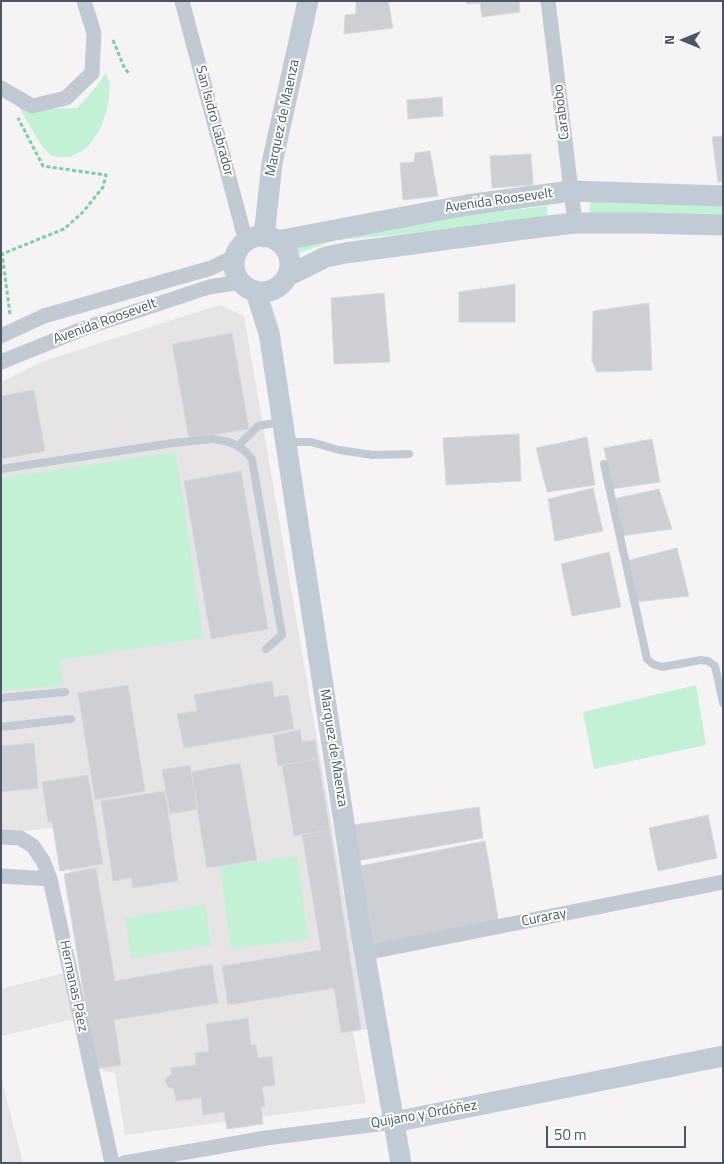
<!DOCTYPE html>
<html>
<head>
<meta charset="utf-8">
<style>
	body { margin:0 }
	#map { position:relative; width:724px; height:1164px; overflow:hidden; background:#f5f3f3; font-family:"Titillium Web",sans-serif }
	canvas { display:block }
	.frame { position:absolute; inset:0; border:2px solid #4a5661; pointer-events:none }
	.north { position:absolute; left:659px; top:15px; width:50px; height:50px; -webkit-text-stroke:4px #fff; paint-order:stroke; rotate:270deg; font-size:14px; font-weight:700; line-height:20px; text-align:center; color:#4a5661 }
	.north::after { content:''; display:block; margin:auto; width:18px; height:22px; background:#4a5661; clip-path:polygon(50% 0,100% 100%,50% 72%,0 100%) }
	.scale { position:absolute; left:546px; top:1126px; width:140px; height:22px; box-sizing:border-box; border:2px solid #4a5661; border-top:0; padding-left:6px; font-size:15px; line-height:18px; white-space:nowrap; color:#4a5661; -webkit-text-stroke:4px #fff; paint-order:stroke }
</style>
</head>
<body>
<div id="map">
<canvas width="724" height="1164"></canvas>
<div class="frame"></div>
<div class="north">N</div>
<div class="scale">50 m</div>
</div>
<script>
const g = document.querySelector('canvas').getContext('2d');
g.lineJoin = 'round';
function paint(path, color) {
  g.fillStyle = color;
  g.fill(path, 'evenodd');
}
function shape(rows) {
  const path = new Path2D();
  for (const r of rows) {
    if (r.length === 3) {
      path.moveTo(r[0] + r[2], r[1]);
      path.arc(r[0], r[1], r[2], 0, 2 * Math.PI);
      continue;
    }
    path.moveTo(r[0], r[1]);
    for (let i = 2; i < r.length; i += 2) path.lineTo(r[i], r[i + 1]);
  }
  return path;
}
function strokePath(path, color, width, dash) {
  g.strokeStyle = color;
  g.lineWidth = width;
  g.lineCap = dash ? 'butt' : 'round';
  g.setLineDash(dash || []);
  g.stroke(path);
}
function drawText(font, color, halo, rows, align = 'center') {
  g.font = font + ' "Titillium Web",sans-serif';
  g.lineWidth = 4;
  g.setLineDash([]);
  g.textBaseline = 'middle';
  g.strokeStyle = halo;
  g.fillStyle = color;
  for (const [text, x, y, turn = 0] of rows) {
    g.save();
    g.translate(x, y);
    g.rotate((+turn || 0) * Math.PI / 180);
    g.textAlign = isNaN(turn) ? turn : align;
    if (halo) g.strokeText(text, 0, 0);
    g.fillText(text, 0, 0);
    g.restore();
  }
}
paint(shape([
	[219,305,244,316,367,1029,353,1032,366,1103,125,1135,115,1073,103,1071,63,827,7,833,1,832,1,382,44,361],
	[64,973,74,1019,1,1036,1,989],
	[1,1077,23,1163,1,1163]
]), '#e6e4e5');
paint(shape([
	[106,73,108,78,110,86,108,105,102,125,93,140,88,146,82,151,70,157,56,157,51,155,43,148,17,104,48,109,77,108,96,87],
	[590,198,723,202,723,216,590,216],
	[547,206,548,218,396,235,335,240,294,255,293,240,394,224],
	[176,452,203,638,60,660,63,685,1,691,1,478],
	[696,685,706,745,594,769,583,712],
	[297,856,308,939,231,949,220,867],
	[205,905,211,945,132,958,125,918]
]), '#c3f1d5');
const building = shape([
	[356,1,388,1,393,28,344,34,345,15,356,14,356,1],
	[466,1,519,1,520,12,482,17,480,3,467,4,466,1],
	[442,97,443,116,408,119,407,100,442,97],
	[723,136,723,182,718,182,712,137,723,136],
	[430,151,438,196,403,200,400,163,414,162,415,153,430,151],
	[531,154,533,185,492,188,490,156,531,154],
	[515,284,515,322,459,322,459,292,515,284],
	[384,293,390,362,334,364,331,298,384,293],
	[649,303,652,370,597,372,592,361,593,311,649,303],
	[232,333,249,429,189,439,172,344,232,333],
	[34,390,45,451,1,459,1,396,34,390],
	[519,434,521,481,446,485,443,438,519,434],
	[587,437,595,485,547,492,536,448,587,437],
	[652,439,660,482,612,489,604,448,652,439],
	[241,471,268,629,211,639,184,481,241,471],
	[593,488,603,531,555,541,548,499,593,488],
	[659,489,672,529,620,536,613,499,659,489],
	[677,548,689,596,635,602,626,561,677,548],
	[609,552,621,607,572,616,561,564,609,552],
	[272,681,274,697,288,695,294,729,184,748,177,714,197,711,194,695,272,681],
	[128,685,145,791,95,800,78,693,128,685],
	[300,730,302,742,315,740,318,759,278,766,273,735,300,730],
	[34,743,38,788,1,792,1,746,34,743],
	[318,759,330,830,294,836,282,765,318,759],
	[240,763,257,860,207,868,191,772,240,763],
	[190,765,198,809,170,814,162,770,190,765],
	[88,775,103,864,60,871,52,822,48,822,42,782,88,775],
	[165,791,178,881,133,888,131,878,113,881,101,801,165,791],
	[479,807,483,838,357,861,353,825,479,807],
	[708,815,717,858,658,871,649,828,708,815],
	[330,830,361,1029,341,1033,334,988,228,1005,222,966,321,950,302,834,330,830],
	[485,841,499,923,369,948,355,867,485,841],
	[96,868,115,981,212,964,218,1003,114,1020,121,1065,96,1069,64,874,96,868],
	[248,1018,251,1045,256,1045,258,1058,272,1056,275,1085,262,1087,265,1106,261,1107,263,1124,227,1129,224,1112,203,1115,201,1098,176,1101,174,1089,168,1087,165,1081,167,1077,172,1074,171,1068,196,1065,195,1053,209,1051,206,1024,248,1018]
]);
paint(building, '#cdcfd5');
strokePath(building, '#d7d9de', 1);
strokePath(shape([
	[113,40,124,67,129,74],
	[10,314,2,254,64,229,83,212,103,187,106,175,43,166,18,118]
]), '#7ad0a6', 3, [4, 2.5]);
strokePath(shape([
	[288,442,311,442,339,450,373,455,409,454],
	[238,446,258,426,281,422],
	[604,464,647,659,653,664,662,667,701,660,708,661,715,666,723,703],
	[1,469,173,443,213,439,229,442,238,446,246,452,252,459,282,635,266,649],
	[1,698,65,692],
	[1,727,71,719]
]), '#c1cad2', 8);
strokePath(shape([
	[182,1,246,242],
	[548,1,575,223],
	[1,88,32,106,66,98,92,73,94,33,84,1],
	[1,336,44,316,211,268,236,256],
	[1,362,85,328,209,287,241,282],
	[1,837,20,838,33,846,43,861,50,879,112,1163],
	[1,876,50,879],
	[365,953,723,882],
	[124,1163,266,1138,394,1122]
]), '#c1cad2', 15);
strokePath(shape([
	[262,264,28],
	[264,237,272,163,308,1],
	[277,241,467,205,571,191,723,196],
	[287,276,326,257,345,253,532,228,575,223,643,223,723,225],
	[256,292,269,333,360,927,401,1163],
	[394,1122,723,1056]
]), '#c1cbd6', 21);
drawText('14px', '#4a5661', '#fff', [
	["Carabobo",562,112,-97],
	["Marquez de Maenza",283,118,-78],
	["San Isidro Labrador",214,121,75],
	["Avenida Roosevelt",499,201,-8],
	["Avenida Roosevelt",105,322,-20],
	["Marquez de Maenza",333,748,81],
	["Curaray",544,918,-11],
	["Hermanas Páez",73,986,78],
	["Quijano y Ordóñez",424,1115,-10]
]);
</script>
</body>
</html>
